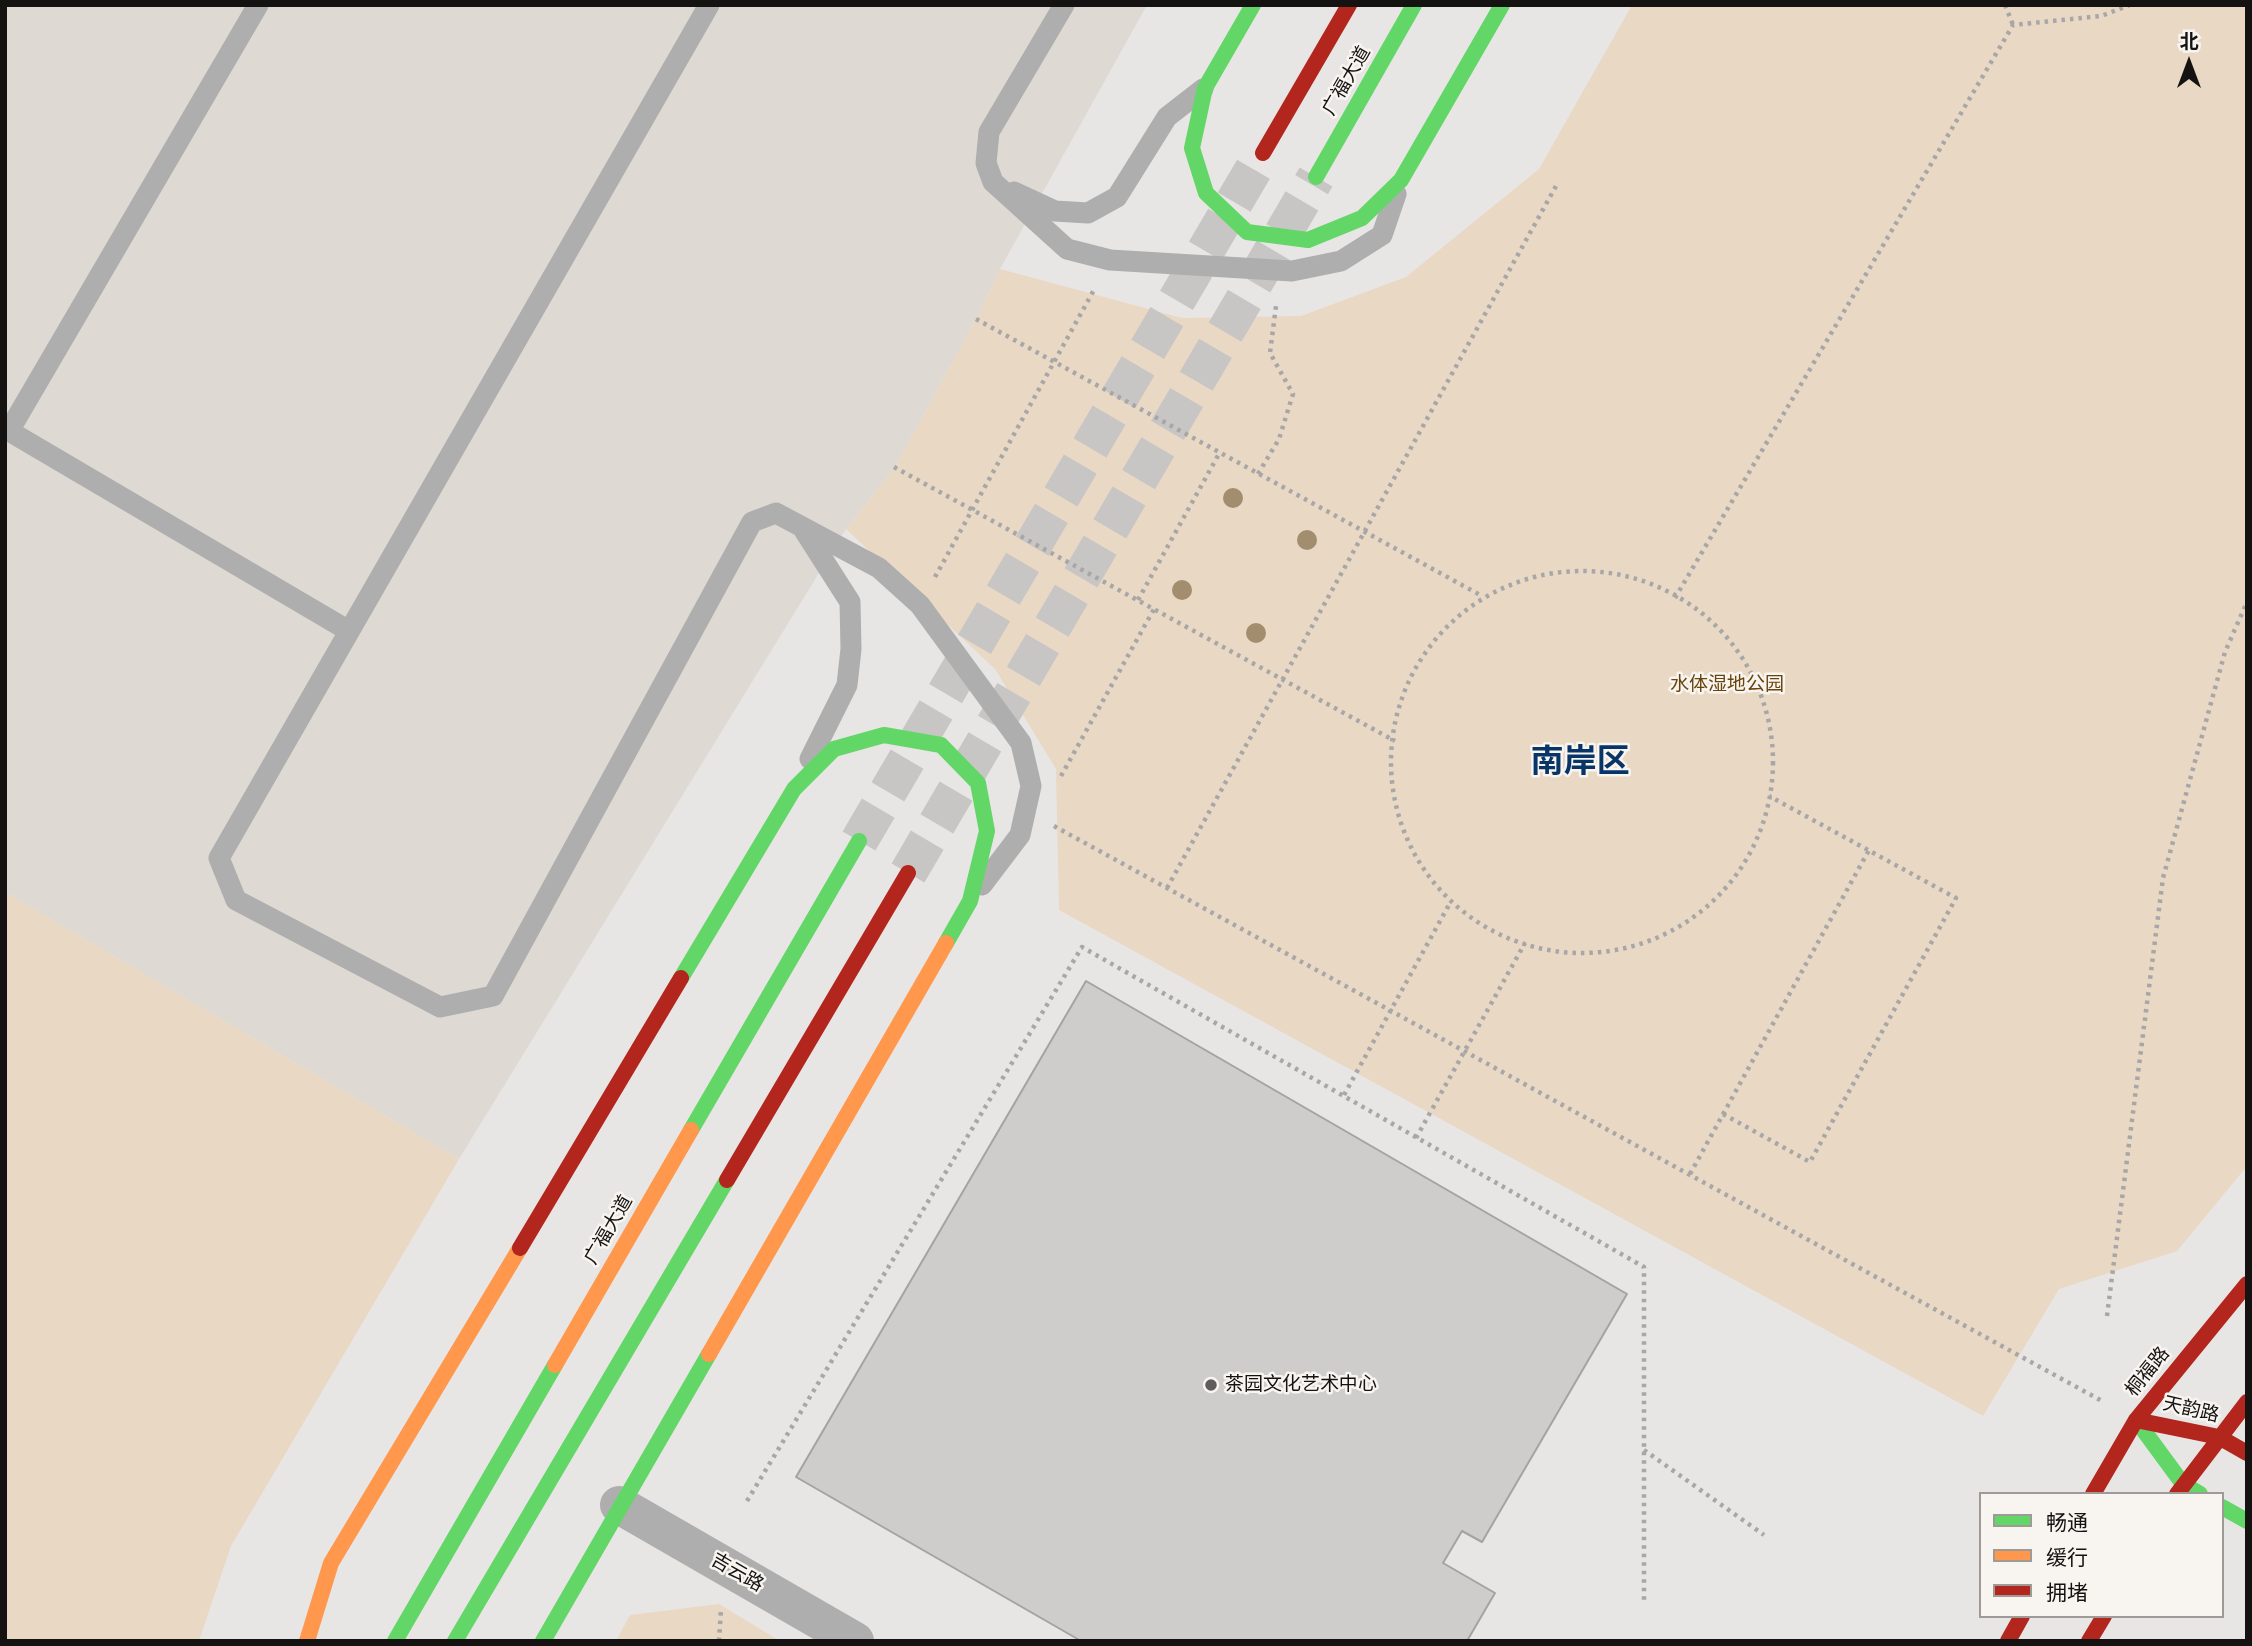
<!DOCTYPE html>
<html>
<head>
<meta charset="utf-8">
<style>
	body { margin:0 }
	#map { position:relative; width:2252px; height:1646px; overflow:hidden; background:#e8e6e4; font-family:Helvetica,"Noto Sans SC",sans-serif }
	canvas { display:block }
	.frame { position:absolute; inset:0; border:7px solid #141311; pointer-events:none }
	.legend { position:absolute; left:1979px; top:1492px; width:245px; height:126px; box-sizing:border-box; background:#f8f4f0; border:2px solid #9d9a97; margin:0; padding:9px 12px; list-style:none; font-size:21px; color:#141311 }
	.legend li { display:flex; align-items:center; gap:14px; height:35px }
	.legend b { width:35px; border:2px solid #9d9a97 }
	.north { position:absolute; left:2154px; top:28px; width:70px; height:70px; -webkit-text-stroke:5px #f8f4f0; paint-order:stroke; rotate:0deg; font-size:19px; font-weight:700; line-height:28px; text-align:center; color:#141311 }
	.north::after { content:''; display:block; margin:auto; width:24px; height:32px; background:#141311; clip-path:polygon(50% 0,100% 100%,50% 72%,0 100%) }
</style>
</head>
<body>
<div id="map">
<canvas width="2252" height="1646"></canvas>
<div class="frame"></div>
<ul class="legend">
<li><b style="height:9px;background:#63d668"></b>畅通</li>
<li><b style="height:9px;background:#ff974d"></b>缓行</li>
<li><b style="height:9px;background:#b3261e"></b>拥堵</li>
</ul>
<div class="north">北</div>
</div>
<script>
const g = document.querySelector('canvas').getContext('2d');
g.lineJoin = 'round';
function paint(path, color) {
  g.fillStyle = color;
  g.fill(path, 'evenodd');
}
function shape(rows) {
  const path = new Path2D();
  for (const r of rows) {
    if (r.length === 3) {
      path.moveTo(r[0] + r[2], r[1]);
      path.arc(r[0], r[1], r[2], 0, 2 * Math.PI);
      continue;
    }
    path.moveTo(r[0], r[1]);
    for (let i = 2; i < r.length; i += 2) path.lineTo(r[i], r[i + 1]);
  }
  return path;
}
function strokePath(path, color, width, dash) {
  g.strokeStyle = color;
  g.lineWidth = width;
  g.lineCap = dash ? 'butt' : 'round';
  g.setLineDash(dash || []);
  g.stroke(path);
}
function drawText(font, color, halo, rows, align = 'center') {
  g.font = font + ' Helvetica,"Noto Sans SC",sans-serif';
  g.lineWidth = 5;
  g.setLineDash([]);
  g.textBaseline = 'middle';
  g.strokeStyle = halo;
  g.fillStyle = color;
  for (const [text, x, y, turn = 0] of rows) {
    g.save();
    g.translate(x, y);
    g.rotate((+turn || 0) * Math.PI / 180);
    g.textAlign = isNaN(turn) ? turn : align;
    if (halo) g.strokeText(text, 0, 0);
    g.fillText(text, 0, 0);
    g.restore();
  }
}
paint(shape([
	[5,5,1147,5,1000,269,976,319,895,467,846,529,459,1159,5,892]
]), '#ded9d2');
paint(shape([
	[1632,5,2247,5,2247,1166,2177,1251,2059,1289,1983,1416,1059,910,1056,769,995,669,846,529,895,467,976,319,1000,269,1182,318,1301,316,1406,277,1539,169],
	[5,892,459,1159,231,1546,199,1641,5,1641],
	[719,1604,780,1641,616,1641,630,1615]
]), '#e9d8c4');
const building = shape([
	[1086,981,1627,1294,1482,1542,1462,1531,1443,1563,1495,1593,1467,1641,1081,1641,796,1477,1086,981]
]);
paint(building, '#cecdcb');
strokePath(building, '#a5a3a1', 2);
strokePath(shape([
	[859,841,1263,153],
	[908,873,1316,177]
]), '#c8c6c4', 38, [38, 19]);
strokePath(shape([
	[2005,5,2013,25],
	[976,319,1482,596],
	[894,467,1395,741],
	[1258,474,1279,439,1293,394,1270,353,1276,306],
	[1582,762,191],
	[935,577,1095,288],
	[1675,598,2013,25,2101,16,2130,5],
	[1138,600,1220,452],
	[1061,776,1154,609],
	[1054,826,2102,1401],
	[1167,888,1556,186],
	[1344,1095,1450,903],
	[1723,1114,1810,1162,1956,898,1769,796],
	[1416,1138,1525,943],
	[1690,1174,1869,850],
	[2107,1316,2163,878,2225,652,2247,602],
	[1644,1450,1764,1535],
	[747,1501,1082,947,1644,1267,1644,1602],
	[719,1641,721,1609]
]), '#a7a7a7', 4.5, [3.5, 5]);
strokePath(shape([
	[258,5,9,431,349,631],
	[709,5,219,858,236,900,440,1007,493,996,752,522,776,513,879,568,920,605,1021,743,1031,786,1020,835,982,885],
	[1064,5,989,132,986,163,993,182,1067,249,1110,260,1292,271,1341,261,1382,235,1396,194],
	[1014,192,1055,211,1088,213,1117,197,1167,117,1203,89],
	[804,530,850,602,851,649,847,685,810,759]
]), '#aeaeae', 21);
strokePath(shape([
	[619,1505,855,1641]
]), '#aeaeae', 38);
strokePath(shape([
	[1253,5,1205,88,1192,148,1206,193,1247,232,1308,240,1362,218,1401,180,1502,5],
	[1316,177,1414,5],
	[681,978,794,789,834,749,884,735,941,745,978,783,987,831,970,901,946,943],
	[691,1130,859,841],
	[2136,1420,2183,1484,2200,1494],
	[2222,1507,2247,1521],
	[395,1641,555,1365],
	[455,1641,727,1180],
	[543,1641,709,1354]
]), '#63d668', 16);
strokePath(shape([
	[709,1354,946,943],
	[555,1365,691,1130],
	[307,1641,331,1563,520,1248]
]), '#ff974d', 16);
strokePath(shape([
	[1263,153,1349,5],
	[727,1180,908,873],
	[520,1248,681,978],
	[2136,1420,2219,1437,2247,1453],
	[2093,1494,2136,1420,2247,1284],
	[2177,1494,2247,1402],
	[2008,1641,2022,1616],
	[2089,1641,2104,1616]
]), '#b3261e', 16);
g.fillStyle = '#a28d6e';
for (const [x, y] of [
	[1233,498],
	[1307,540],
	[1182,590],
	[1256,633]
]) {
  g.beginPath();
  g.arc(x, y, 10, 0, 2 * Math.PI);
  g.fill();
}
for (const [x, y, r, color] of [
	[1211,1385,7,"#5e5d5b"]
]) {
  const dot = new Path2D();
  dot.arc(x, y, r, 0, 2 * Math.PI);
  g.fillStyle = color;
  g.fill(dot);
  strokePath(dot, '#f8f4f0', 2.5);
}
drawText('19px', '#141311', '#f8f4f0', [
	["广福大道",1347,81,-60],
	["广福大道",609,1230,-60],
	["桐福路",2148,1372,-51],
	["天韵路",2191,1410,13],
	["吉云路",737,1573,30]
]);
drawText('19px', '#69450d', '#f8f4f0', [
	["水体湿地公园",1727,685]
]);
drawText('19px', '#141311', '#f8f4f0', [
	["茶园文化艺术中心",1225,1385]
], 'left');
drawText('bold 33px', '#093467', '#f8f4f0', [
	["南岸区",1580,763]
]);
</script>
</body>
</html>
